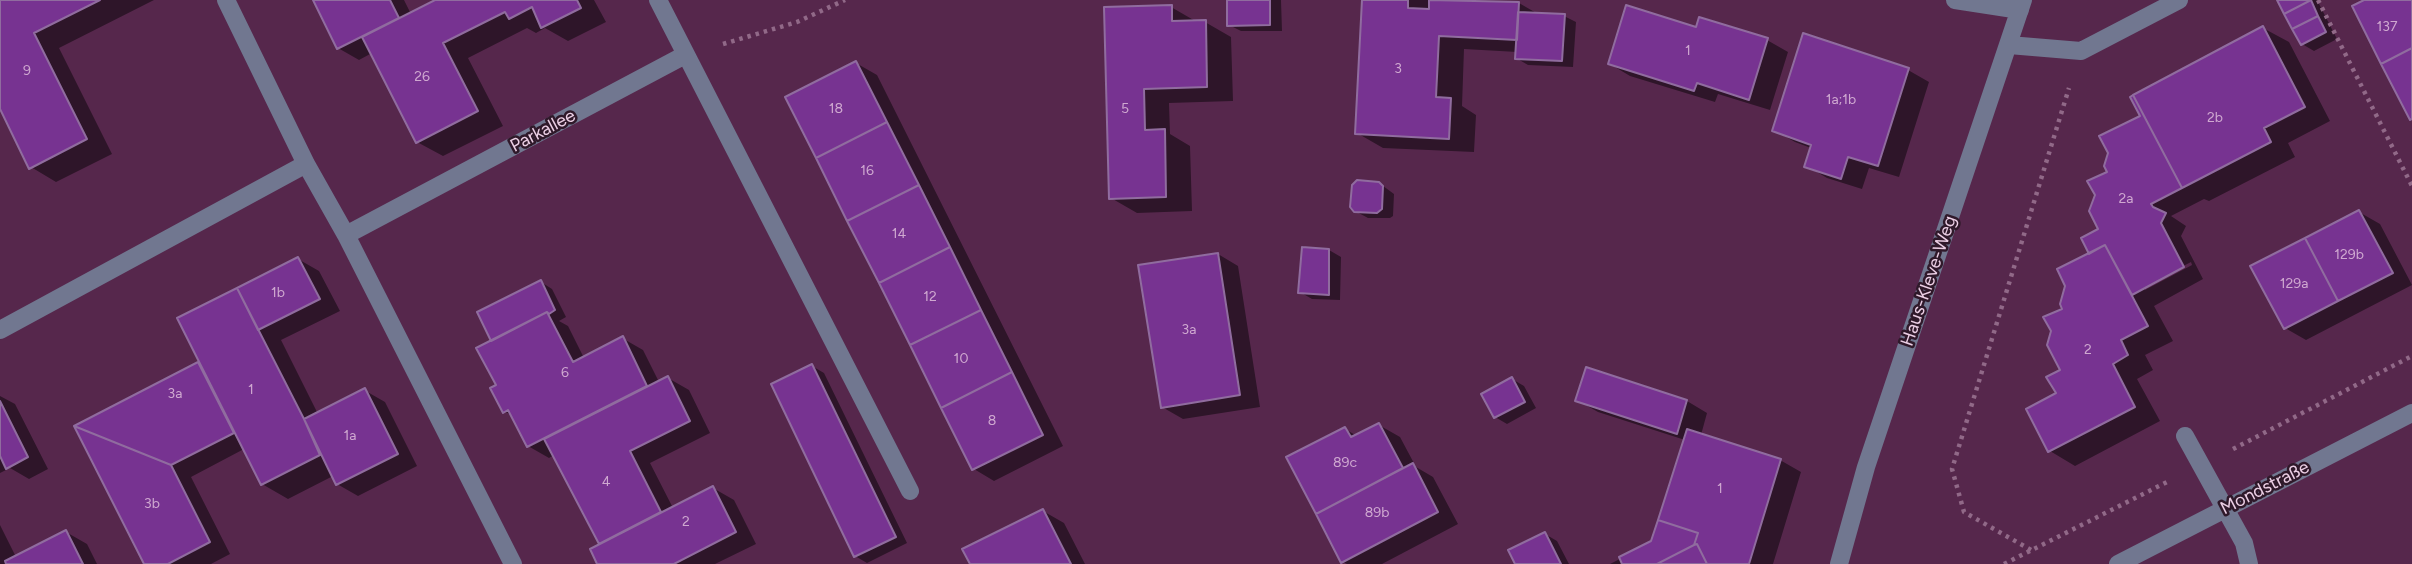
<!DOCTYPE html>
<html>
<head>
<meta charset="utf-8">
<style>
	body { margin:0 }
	canvas { display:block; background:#56274c }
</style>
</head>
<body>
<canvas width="2412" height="564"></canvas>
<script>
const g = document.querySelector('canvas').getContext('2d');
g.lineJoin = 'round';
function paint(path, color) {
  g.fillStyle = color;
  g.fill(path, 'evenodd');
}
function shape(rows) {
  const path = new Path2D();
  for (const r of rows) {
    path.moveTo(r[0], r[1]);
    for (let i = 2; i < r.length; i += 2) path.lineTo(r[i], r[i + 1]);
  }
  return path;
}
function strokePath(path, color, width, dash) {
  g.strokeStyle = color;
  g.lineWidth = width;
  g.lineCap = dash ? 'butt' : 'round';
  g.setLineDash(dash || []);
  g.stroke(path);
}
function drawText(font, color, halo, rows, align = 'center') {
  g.font = font + ' Figtree,sans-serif';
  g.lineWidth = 5;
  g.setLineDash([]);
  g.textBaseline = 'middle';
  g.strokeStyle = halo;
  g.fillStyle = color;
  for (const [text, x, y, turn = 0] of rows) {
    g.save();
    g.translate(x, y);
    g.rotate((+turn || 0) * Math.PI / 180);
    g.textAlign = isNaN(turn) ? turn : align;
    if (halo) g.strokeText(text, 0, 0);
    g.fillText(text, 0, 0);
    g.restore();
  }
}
paint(shape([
	[0,0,154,0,59,48,112,154,56,182,31,167,0,105],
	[315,0,404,0,411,14,439,0,594,0,606,22,568,41,545,28,536,33,527,28,468,58,503,126,443,156,417,142,372,53,359,60,338,48],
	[1228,0,1281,0,1282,31,1241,31,1229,25],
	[1364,0,1428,0,1431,2,1431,0,1446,0,1519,3,1538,14,1564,16,1576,22,1573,67,1528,65,1516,58,1517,52,1464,49,1462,106,1476,115,1474,152,1383,148,1357,133],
	[2279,0,2317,0,2337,39,2314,51,2302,44],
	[1171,7,1197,22,1205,22,1231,37,1233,101,1169,103,1170,134,1190,146,1192,211,1137,213,1111,198,1105,9],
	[2263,28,2289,42,2330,121,2288,143,2295,157,2209,201,2204,199,2171,216,2186,226,2181,236,2203,279,2154,306,2173,341,2145,355,2153,370,2137,379,2160,421,2075,466,2050,451,2028,410,2059,393,2062,370,2064,310,2101,229,2109,173,2142,117],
	[2191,262,2192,265,2145,290,2145,286],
	[1698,29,1767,40,1788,52,1770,110,1718,94,1715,102,1630,76,1610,64],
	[856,63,877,75,1063,446,994,481,974,469],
	[1908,70,1929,82,1899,177,1869,168,1862,189,1827,178,1807,166,1811,148,1795,142,1774,130],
	[1379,183,1394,194,1393,216,1390,218,1368,218,1355,211],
	[2359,212,2380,224,2412,285,2306,340,2285,328],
	[1329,250,1341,257,1340,300,1312,299,1300,292],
	[1218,254,1238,266,1260,407,1183,419,1162,407],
	[298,259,319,271,340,311,281,340,318,414,364,390,385,402,417,466,358,496,337,484,333,476,288,499,262,484,244,449,191,477,230,554,211,564,146,564,76,427,198,364,203,367],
	[541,282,552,289,566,317,559,321,568,326,584,358,622,338,643,350,659,382,668,378,689,390,710,433,650,463,673,508,713,488,734,500,756,544,715,564,599,564,601,545,554,455,549,458,528,446,513,416,504,411,498,386,493,341],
	[812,366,824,373,907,543,867,563,855,556],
	[1587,369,1687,401,1707,413,1701,435,1780,460,1801,472,1773,564,1610,564,1653,542,1685,440,1598,412,1577,400],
	[1512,379,1524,386,1536,408,1507,424,1495,417],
	[0,396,15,404,48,469,29,479,10,468,0,473],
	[1379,425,1400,437,1416,467,1433,477,1458,524,1382,564,1347,564,1343,562,1289,458,1345,429,1357,436],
	[1043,511,1064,523,1085,564,972,564],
	[0,525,16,557,66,532,87,544,97,564,0,564],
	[1545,534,1557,541,1569,564,1517,564]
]), '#0007');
const building = shape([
	[0,0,100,0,34,33,87,139,29,169,0,109,0,0],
	[313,0,390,0,399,18,337,49,313,0],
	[435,0,577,0,581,8,541,28,532,7,509,19,505,12,443,43,478,111,416,143,362,37,435,0],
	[1227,0,1270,0,1270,25,1227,26,1227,0],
	[1362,0,1408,0,1408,8,1429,9,1429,0,1519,2,1517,40,1439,36,1436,97,1451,98,1449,139,1355,134,1362,0],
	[2277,0,2311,0,2284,14,2277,0],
	[2311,0,2318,16,2292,29,2284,14,2311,0],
	[2364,0,2412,0,2412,48,2381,64,2352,6,2364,0],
	[1172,5,1172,21,1206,20,1207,87,1144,89,1145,130,1165,129,1166,197,1109,199,1104,7,1172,5],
	[1626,5,1696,27,1699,17,1768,38,1749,100,1697,83,1694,91,1608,64,1626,5],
	[1518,12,1565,14,1562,61,1515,59,1518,12],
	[2318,16,2326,32,2301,45,2292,29,2318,16],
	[2263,26,2305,107,2264,128,2271,142,2182,188,2133,95,2263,26],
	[1803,33,1909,68,1878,166,1848,157,1841,179,1804,167,1811,145,1772,131,1803,33],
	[2412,48,2412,119,2410,120,2381,64,2412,48],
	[856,61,887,122,816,158,785,97,856,61],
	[2133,95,2182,188,2151,204,2153,207,2166,213,2161,223,2184,267,2132,295,2105,245,2089,254,2081,238,2098,229,2089,211,2095,195,2087,181,2107,172,2104,166,2108,153,2099,136,2140,116,2130,97,2133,95],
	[887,122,919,185,847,221,816,158,887,122],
	[1357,180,1379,182,1383,186,1382,209,1377,213,1354,212,1350,207,1352,185,1357,180],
	[919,185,950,247,879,283,847,221,919,185],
	[2359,210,2393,273,2338,301,2305,238,2359,210],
	[2305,238,2338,301,2284,329,2250,266,2305,238],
	[2105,245,2148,326,2121,340,2128,355,2113,364,2135,407,2048,452,2026,409,2056,393,2046,377,2060,370,2047,345,2051,331,2043,317,2062,309,2060,304,2065,286,2057,269,2105,245],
	[950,247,981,310,910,345,879,283,950,247],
	[1302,247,1329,249,1329,295,1298,293,1302,247],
	[1218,253,1240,395,1161,408,1138,265,1218,253],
	[298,257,320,299,258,330,237,288,298,257],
	[541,280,555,310,549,314,547,312,491,341,477,312,541,280],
	[237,288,304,419,320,455,261,485,177,318,237,288],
	[981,310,1012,372,941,408,910,345,981,310],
	[547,312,573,362,623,336,647,386,527,447,508,410,503,413,490,388,496,385,476,348,547,312],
	[198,362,234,433,171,465,74,426,198,362],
	[812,364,896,537,854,557,771,384,812,364],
	[1586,367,1687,400,1677,434,1575,401,1586,367],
	[1012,372,1043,435,972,470,941,408,1012,372],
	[668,376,690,421,630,451,661,512,599,544,544,439,668,376],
	[1512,377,1525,402,1494,418,1481,394,1512,377],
	[365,388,398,454,336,485,304,419,365,388],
	[0,401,28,457,6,469,0,456,0,401],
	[1379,423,1403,468,1316,514,1286,457,1345,427,1351,437,1379,423],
	[74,426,171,465,210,542,168,564,144,564,74,426],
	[1687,429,1781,459,1749,564,1707,564,1697,544,1694,545,1698,533,1658,520,1687,429],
	[1413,463,1438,512,1341,563,1316,514,1413,463],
	[713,486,736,532,674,564,597,564,590,549,713,486],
	[1043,509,1071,564,970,564,962,549,1043,509],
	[1658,520,1698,533,1694,545,1657,564,1622,564,1619,557,1651,541,1658,520],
	[66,530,83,564,6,564,5,561,66,530],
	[1545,532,1561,564,1515,564,1508,550,1545,532],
	[1697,544,1707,564,1657,564,1694,545,1697,544]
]);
paint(building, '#773391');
strokePath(building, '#906c9f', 2);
strokePath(shape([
	[2318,0,2412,186],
	[723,44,797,22,845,0],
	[2233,449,2412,356],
	[2031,550,1964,512,1952,469,2069,88],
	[2004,564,2169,481]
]), '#916988', 4.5, [3.5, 5]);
strokePath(shape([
	[226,0,306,164,346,235,513,564],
	[658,0,910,491],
	[1955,0,2020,10],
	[2009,45,2081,51,2179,0],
	[346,235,685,55],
	[0,330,306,164],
	[2185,436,2244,543,2249,564],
	[1839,564,1866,467,2023,0],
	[2118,564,2412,413]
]), '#717790', 18);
drawText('14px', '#cfa8d0', null, [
	["137",2387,27],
	["1",1688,51],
	["3",1398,69],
	["9",27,71],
	["26",422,77],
	["1a;1b",1841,100],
	["18",836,109],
	["5",1125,109],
	["2b",2215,118],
	["16",867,171],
	["2a",2126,199],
	["14",899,234],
	["129b",2349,255],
	["129a",2294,284],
	["1b",278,293],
	["12",930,297],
	["3a",1189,330],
	["2",2088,350],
	["10",961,359],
	["6",565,373],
	["1",251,390],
	["3a",175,394],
	["8",992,421],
	["1a",350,436],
	["89c",1345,463],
	["4",606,482],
	["1",1720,489],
	["3b",152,504],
	["89b",1377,513],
	["2",686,522]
]);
drawText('18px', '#eccfe5', '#2f192a', [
	["Parkallee",543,131,-28],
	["Haus-Kleve-Weg",1929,281,-71],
	["Mondstraße",2265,488,-27]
]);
</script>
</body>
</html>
